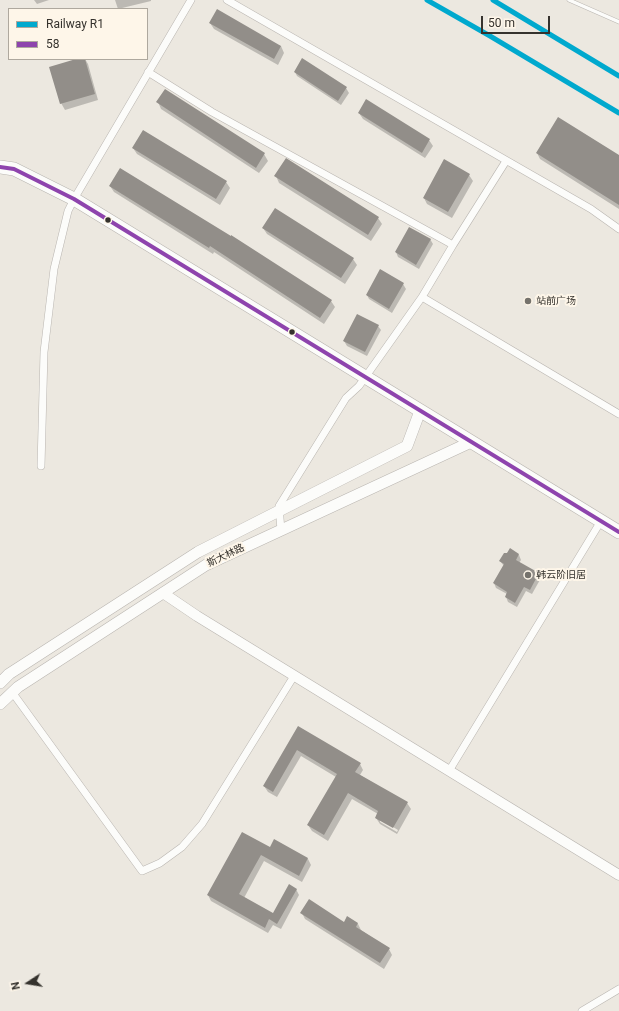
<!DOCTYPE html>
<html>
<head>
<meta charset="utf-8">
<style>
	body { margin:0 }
	#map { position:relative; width:619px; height:1011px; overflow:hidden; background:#ece8e0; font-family:Roboto,sans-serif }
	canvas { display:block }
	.legend { position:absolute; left:8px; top:8px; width:140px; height:52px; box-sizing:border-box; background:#fef6e9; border:1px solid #aea89e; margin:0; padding:5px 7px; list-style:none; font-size:12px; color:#35322d }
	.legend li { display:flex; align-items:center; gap:8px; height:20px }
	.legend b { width:20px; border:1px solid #aea89e }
	.north { position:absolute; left:8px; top:963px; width:40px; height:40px; -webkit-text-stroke:3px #fef6e9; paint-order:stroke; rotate:258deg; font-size:11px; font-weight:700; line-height:16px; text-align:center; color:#35322d }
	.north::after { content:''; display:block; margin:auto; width:14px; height:18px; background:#35322d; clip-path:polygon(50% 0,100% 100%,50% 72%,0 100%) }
	.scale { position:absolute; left:481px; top:16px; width:69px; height:18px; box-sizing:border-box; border:2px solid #35322d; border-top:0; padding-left:5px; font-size:12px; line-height:14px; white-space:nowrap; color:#35322d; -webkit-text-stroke:3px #fef6e9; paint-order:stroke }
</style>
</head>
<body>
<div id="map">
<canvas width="619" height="1011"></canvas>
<ul class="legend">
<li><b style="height:5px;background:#00a9ce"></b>Railway R1</li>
<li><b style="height:5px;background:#8e44ad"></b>58</li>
</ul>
<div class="north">N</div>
<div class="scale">50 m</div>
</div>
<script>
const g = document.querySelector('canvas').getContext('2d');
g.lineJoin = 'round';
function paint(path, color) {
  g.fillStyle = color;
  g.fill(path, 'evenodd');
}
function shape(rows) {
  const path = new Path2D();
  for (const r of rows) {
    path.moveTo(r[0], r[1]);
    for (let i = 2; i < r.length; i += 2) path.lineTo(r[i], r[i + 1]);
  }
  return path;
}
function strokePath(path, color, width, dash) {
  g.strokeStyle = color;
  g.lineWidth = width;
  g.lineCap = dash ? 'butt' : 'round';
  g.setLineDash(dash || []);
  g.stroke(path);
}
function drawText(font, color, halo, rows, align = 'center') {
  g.font = font + ' Roboto,"Noto Sans SC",sans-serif';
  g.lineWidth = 4;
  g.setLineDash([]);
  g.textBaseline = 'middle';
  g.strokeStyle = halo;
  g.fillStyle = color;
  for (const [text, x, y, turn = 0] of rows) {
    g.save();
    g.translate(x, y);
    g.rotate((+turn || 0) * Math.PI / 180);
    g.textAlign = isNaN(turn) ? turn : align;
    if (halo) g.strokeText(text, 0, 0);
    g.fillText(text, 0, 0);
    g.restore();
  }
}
paint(shape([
	[34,0,49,0,37,4],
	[115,0,151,0,151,1,118,9],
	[210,23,281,46,284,53,278,65,214,29],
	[80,59,85,59,88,64,98,100,65,110,61,103],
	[295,72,346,88,349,93,341,105,297,76],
	[158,102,264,154,268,161,259,173,161,109],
	[359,113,429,140,433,146,425,158,363,119],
	[133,148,226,182,230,188,220,205,137,154],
	[537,153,619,156,619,209,540,159],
	[469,175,473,181,452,218,427,204,424,198],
	[276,176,378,218,382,224,371,241,279,183],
	[110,186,331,301,335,307,324,324,214,252,213,254,114,192],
	[263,228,353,259,357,265,345,284,267,234],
	[430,239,433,244,419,269,398,257,396,252],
	[403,284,406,289,392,313,369,299,367,295],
	[378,326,381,330,367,356,347,346,344,341],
	[510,550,519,555,521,560,519,563,538,573,541,578,532,594,526,591,517,607,508,602,506,597,507,594,496,588,494,583,504,566,500,561],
	[298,727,360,764,363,770,360,775,407,803,411,809,397,834,380,824,376,818,378,814,352,799,328,841,312,831,308,825,336,777,301,756,277,797,268,792,264,786],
	[380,819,398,830,397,832,380,822],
	[242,833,270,848,274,841,308,859,311,865,302,882,264,861,244,898,273,915,296,889,299,895,281,929,273,925,268,933,211,901,208,895],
	[302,913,344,923,348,918,358,924,361,930,389,949,392,955,384,969,305,919]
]), '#0003');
paint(shape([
	[217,9,281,46,274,59,209,23],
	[302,58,347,87,338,101,294,72],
	[76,59,85,59,95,94,60,104,49,67],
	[165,89,265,153,256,168,156,102],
	[366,99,430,139,422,153,358,113],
	[558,117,619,155,619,205,536,153],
	[143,130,227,181,216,199,132,148],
	[286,158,379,217,368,235,274,176],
	[444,159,470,174,448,212,423,198],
	[120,168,231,236,231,235,332,300,320,318,210,246,209,248,109,186],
	[275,208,354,258,341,278,262,228],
	[409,227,431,239,416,265,395,252],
	[380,269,404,283,389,309,366,295],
	[357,314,379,325,365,352,343,341],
	[510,548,519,554,516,560,539,573,530,590,524,587,515,603,505,597,507,592,493,583,504,564,499,561,504,553,507,553],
	[298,726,361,763,355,772,408,802,393,828,375,818,378,811,348,793,324,835,307,825,337,774,297,750,273,792,263,786],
	[242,832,270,847,274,839,308,858,299,876,261,855,239,894,273,913,289,884,297,889,277,924,269,919,265,928,207,895],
	[309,899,344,922,347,916,358,923,356,927,390,948,380,963,300,913]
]), '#928e89');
const lane = shape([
	[569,0,619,22]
]);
const street = shape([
	[227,0,591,209,619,229],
	[148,72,212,112,453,245],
	[422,297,619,414],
	[41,466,44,352,54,269,68,211,74,199,191,0],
	[281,530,279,506,346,398,359,386,422,297,453,245,506,161],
	[12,692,142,871,160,863,182,847,202,824,294,676],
	[449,771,601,521],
	[582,1011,619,989]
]);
const secondary = shape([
	[163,593,197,616,619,875]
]);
const primary = shape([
	[0,683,9,674,198,552,407,446,420,411],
	[0,704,18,687,206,565,471,442]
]);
const highway = shape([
	[0,167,14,169,74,199,619,532]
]);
strokePath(lane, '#b9b5b0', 4.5);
strokePath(street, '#b9b5b0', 8);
strokePath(secondary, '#b9b5b0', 11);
strokePath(primary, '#b9b5b0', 12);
strokePath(highway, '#b9b5b0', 14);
strokePath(lane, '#fcfcfa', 3.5);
strokePath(street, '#fcfcfa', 7);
strokePath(secondary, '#fcfcfa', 10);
strokePath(primary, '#fcfcfa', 11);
strokePath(highway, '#fcfcfa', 13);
strokePath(shape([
	[0,167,14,169,74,199,619,532]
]), '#8e44ad', 4);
strokePath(shape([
	[427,0,490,36,619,113],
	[493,0,619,76]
]), '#00a9ce', 5);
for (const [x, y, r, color] of [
	[108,220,3.5,"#35322d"],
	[528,301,4,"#75726c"],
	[292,332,3.5,"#35322d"],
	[528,575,4,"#75726c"]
]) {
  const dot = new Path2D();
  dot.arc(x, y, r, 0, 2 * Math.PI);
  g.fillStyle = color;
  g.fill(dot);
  strokePath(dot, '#fef6e9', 1.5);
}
drawText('10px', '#35322d', '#fef6e9', [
	["站前广场",536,301],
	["韩云阶旧居",536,575]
], 'left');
drawText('10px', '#35322d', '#fef6e9', [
	["斯大林路",226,556,-25]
]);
</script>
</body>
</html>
